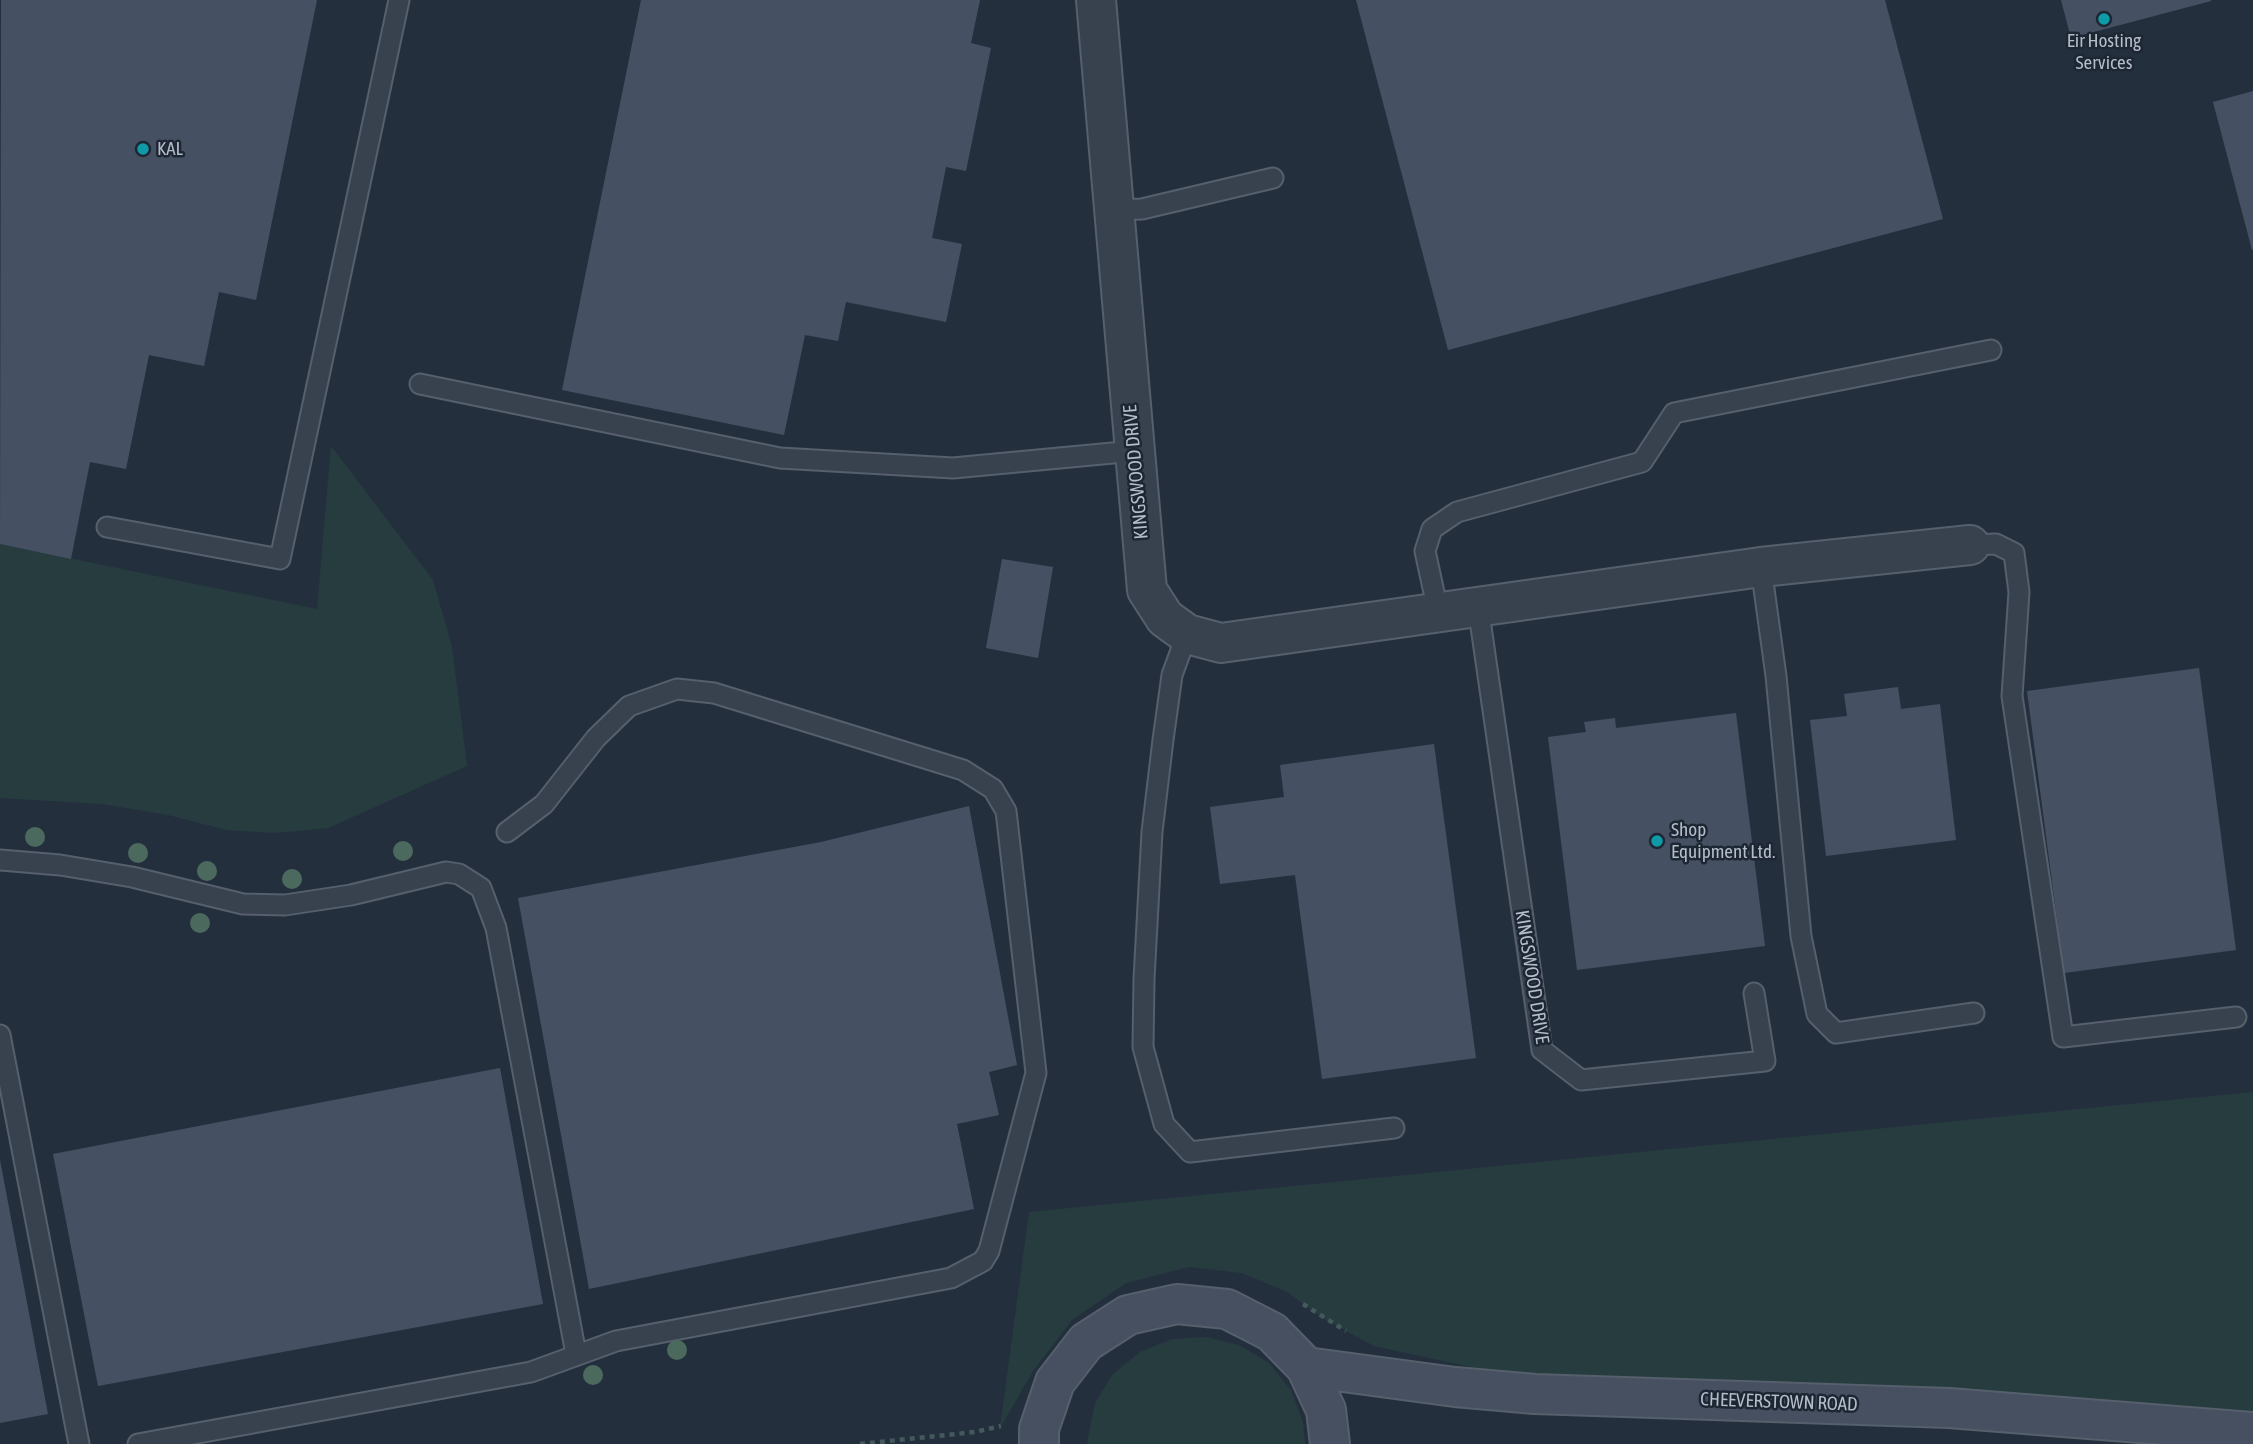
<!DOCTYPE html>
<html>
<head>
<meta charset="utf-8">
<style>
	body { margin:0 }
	canvas { display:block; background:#242f3e }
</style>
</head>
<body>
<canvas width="2253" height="1444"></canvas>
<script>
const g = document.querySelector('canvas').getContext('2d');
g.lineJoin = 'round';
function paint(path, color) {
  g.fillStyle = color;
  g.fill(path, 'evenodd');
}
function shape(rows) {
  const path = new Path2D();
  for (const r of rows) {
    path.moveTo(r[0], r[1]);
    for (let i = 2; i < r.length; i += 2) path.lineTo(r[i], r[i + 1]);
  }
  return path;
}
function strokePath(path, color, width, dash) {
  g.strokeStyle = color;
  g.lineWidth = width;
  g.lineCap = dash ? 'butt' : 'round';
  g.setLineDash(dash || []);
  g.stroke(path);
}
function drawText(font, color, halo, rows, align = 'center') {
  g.font = font + ' "Asap Condensed",sans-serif';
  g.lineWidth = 5;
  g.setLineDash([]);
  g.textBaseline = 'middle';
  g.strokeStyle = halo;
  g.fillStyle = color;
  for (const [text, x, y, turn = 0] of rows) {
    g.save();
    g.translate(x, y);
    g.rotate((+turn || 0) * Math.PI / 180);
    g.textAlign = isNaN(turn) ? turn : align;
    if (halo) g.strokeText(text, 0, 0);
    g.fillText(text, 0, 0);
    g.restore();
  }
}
paint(shape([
	[331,446,433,580,452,647,467,766,328,828,274,833,227,830,168,815,102,804,0,798,0,544,317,609],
	[2253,1092,2253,1414,1494,1372,1374,1346,1324,1319,1287,1292,1242,1273,1189,1267,1126,1283,1072,1320,1033,1371,1000,1428,1029,1212],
	[1206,1337,1239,1345,1269,1363,1291,1390,1303,1422,1305,1444,1087,1444,1095,1403,1113,1374,1140,1352,1172,1339]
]), '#263c3f');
paint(shape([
	[1,0,317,0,256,300,219,292,204,366,149,355,126,469,90,462,71,559,0,544],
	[641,0,980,0,971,43,991,48,966,171,946,167,932,238,962,244,946,322,846,302,838,341,805,335,784,435,562,390],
	[1356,0,1885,0,1943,219,1448,350],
	[2061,0,2211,0,2211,1,2071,38],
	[2253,91,2253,250,2252,250,2213,102],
	[1002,559,1053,567,1038,658,986,648],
	[2199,668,2236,950,2064,973,2027,691],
	[1898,687,1901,709,1940,704,1956,840,1826,856,1810,720,1847,716,1844,694],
	[1736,713,1765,946,1577,970,1548,737,1586,732,1584,722,1615,718,1616,728],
	[1434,744,1476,1058,1322,1079,1295,875,1220,884,1210,807,1284,797,1280,765],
	[969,806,1017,1065,989,1072,999,1115,957,1124,974,1209,589,1289,518,898,821,842],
	[500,1068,543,1304,98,1386,53,1154],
	[0,1160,48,1414,0,1423]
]), '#455162');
const lane = shape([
	[1115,210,1142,209,1273,178],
	[420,384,780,458,953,468,1134,451],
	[107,527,280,559,399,0],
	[1970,545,1996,544,2014,553,2019,592,2012,696,2063,1037,2236,1017],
	[1761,567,1776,676,1801,936,1817,1014,1836,1033,1974,1013],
	[1478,606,1542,1050,1581,1080,1765,1061,1754,993],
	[1438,611,1425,551,1432,529,1457,512,1642,462,1674,413,1991,350],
	[1187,634,1172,675,1163,740,1152,832,1144,979,1143,1047,1164,1124,1190,1152,1394,1128],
	[0,860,60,865,132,877,243,904,285,905,351,895,446,872,459,874,481,888,496,928,576,1354],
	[0,1035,79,1444],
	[138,1444,531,1372,616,1341,951,1278,983,1261,989,1251,1036,1073,1006,811,993,789,963,770,714,693,677,689,629,706,596,738,544,804,507,832]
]);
const street = shape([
	[1096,0,1147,590,1165,618,1187,634,1221,643,1761,567,1970,545]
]);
const secondary = shape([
	[1306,1367,1455,1387,1535,1394,1949,1408,2253,1432],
	[1039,1444,1039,1429,1055,1382,1086,1342,1128,1315,1177,1304,1227,1309,1272,1332,1306,1367,1326,1410,1330,1444]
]);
strokePath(lane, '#565f6c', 23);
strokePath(street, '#565f6c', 42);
strokePath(secondary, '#565f6c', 42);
strokePath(shape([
	[1303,1304,1346,1331],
	[860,1444,975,1432,1001,1426]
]), '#44595c', 4.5, [5, 5]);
strokePath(lane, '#38414e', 19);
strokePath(street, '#38414e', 38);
strokePath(secondary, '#465061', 38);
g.fillStyle = '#4b6a5d';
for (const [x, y] of [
	[35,837],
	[403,851],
	[138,853],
	[207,871],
	[292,879],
	[200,923],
	[677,1350],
	[593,1375]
]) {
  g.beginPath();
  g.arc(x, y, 10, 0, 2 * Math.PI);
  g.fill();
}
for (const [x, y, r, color] of [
	[2104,19,7,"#0f9aa8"],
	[143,149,7,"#0f9aa8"],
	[1657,841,7,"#0f9aa8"]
]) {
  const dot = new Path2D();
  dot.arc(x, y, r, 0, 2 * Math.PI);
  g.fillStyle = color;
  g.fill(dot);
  strokePath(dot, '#1d2633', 2.5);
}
drawText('19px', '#b4bcc9', '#1d2633', [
	["Eir Hosting",2104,41,"center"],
	["Services",2104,63,"center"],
	["KAL",157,149],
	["Shop",1671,830],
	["Equipment Ltd.",1671,852]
], 'left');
drawText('19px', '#b4bcc9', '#1d2633', [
	["KINGSWOOD DRIVE",1136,472,-95],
	["KINGSWOOD DRIVE",1532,977,81],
	["CHEEVERSTOWN ROAD",1779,1402,2]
]);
</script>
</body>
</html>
